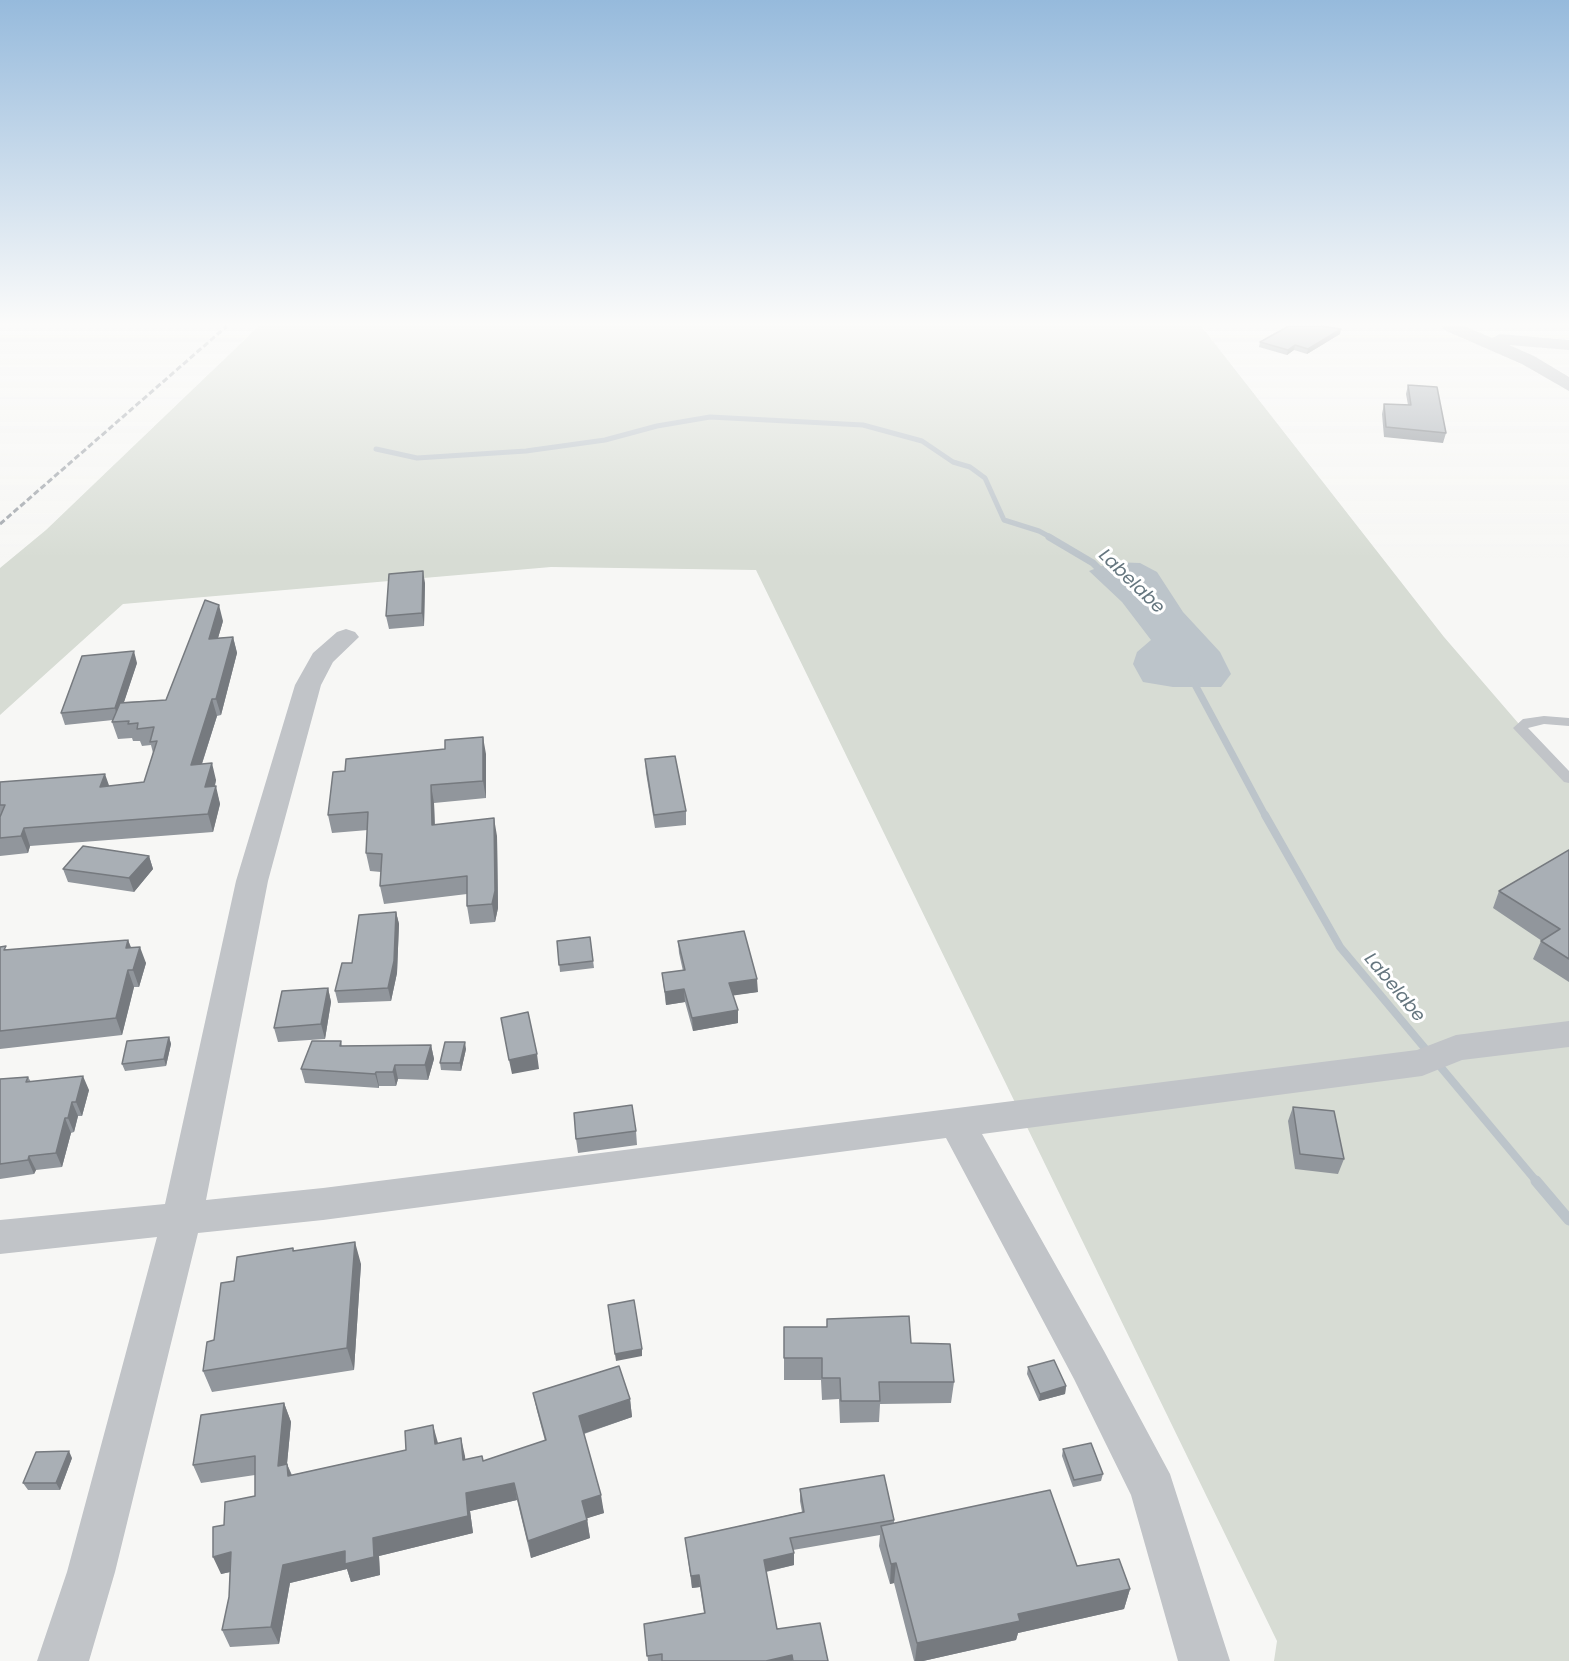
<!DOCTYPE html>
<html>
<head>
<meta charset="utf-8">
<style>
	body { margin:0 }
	canvas { display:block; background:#f7f7f5 }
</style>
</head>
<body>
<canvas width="1569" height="1661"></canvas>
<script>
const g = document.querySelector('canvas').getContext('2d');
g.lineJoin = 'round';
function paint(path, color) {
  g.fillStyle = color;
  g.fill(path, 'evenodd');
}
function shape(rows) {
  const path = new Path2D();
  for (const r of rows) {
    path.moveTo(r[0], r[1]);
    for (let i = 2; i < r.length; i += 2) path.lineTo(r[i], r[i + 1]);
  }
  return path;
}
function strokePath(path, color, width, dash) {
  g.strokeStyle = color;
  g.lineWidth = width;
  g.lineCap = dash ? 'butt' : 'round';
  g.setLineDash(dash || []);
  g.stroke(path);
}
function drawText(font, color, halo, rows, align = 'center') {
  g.font = font + ' Poppins,sans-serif';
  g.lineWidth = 6;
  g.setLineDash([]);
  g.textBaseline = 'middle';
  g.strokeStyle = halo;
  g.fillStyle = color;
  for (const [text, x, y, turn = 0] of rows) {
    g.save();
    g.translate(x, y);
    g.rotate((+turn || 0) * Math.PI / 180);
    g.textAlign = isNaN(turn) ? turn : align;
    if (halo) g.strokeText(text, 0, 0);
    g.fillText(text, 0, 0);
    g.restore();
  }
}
paint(shape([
	[259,326,1201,326,1444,637,1569,782,1569,1661,1274,1661,1277,1641,756,570,551,567,123,604,0,715,0,568,46,530]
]), '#d7dcd4');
paint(shape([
	[1112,562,1140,563,1157,572,1183,612,1220,652,1231,674,1221,687,1173,687,1143,682,1133,664,1137,652,1151,640,1122,602,1089,571]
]), '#bcc4ca');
strokePath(shape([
	[376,449,417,458,526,451,605,440,657,426,710,417,863,425,922,441,953,462,970,467,985,478,1004,520,1039,531,1052,538]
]), '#bcc4ca', 5);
strokePath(shape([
	[1049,537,1093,563,1104,574],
	[1192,679,1266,817]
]), '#bcc4ca', 7);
strokePath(shape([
	[1265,815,1340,947,1537,1182]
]), '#bcc4ca', 8);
strokePath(shape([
	[1536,1181,1569,1220]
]), '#bcc4ca', 11);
paint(shape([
	[1544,716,1569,718,1569,726,1544,724,1528,728,1569,771,1569,783,1564,782,1513,728,1523,719,1544,716]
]), '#c1c4c8');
paint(shape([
	[1441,326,1464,326,1492,338,1500,334,1569,340,1569,350,1509,345,1534,356,1569,377,1569,391,1522,364,1444,330,1441,326],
	[346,629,355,632,359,637,333,662,321,685,268,881,206,1200,323,1188,1417,1050,1456,1035,1569,1021,1569,1047,1462,1060,1422,1076,982,1134,1104,1351,1170,1474,1230,1661,1178,1661,1131,1495,1074,1379,946,1138,323,1220,198,1233,115,1572,89,1661,37,1661,67,1572,157,1237,0,1254,0,1220,165,1204,236,881,295,685,313,653,337,632,346,629]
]), '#c1c4c8');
strokePath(shape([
	[0,524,227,326]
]), '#a1a6ac', 3, [6, 3]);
paint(shape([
	[1340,334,1307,354,1294,350,1287,355,1259,347,1260,342],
	[1408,385,1446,433,1443,443,1384,437,1382,414,1384,404,1408,405,1406,394],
	[425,583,424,626,389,629,386,616],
	[223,621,218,638,233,637,237,653,221,715,217,716,202,764,216,780,215,786,220,804,213,832,30,846,28,853,0,856,0,782,109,786,144,782,153,753,151,745,142,746,140,741,133,741,132,738,118,739,112,722,113,720,65,725,61,713,137,663,124,702,166,700],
	[486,754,486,798,434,803,435,824,497,836,498,908,495,922,470,924,467,906,467,894,384,904,380,886,381,872,370,871,366,853,368,830,332,833,328,815],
	[645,759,686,811,686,825,655,828,646,773],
	[1569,850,1569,982,1533,959,1541,941,1542,941,1493,908,1499,891],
	[149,856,153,869,134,892,68,882,63,869],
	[396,912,399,924,397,973,391,1001,338,1003,335,991,352,963],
	[590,937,594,968,560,972,557,941],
	[128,940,131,947,146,963,139,987,134,987,122,1035,0,1049,0,947,7,950],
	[678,941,758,992,733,995,738,1023,693,1031,685,1002,666,1005,662,973,683,971,679,953],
	[328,988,331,1002,325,1039,278,1042,274,1028],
	[169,1037,171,1044,166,1066,125,1071,122,1064],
	[341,1041,342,1046,431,1045,434,1059,428,1080,398,1079,396,1086,379,1086,379,1088,305,1083,301,1069],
	[466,1049,461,1071,441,1070,440,1063],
	[28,1077,31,1082,89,1090,82,1116,78,1116,74,1132,71,1133,62,1167,36,1170,34,1174,0,1179,0,1079],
	[1293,1107,1344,1159,1338,1174,1295,1169,1288,1121],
	[636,1131,637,1145,578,1153,576,1139],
	[293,1248,294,1251,361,1264,354,1370,212,1392,203,1371,234,1281],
	[784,1327,911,1343,954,1382,951,1403,880,1404,879,1422,840,1423,839,1399,822,1400,821,1380,784,1380],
	[1028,1367,1066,1386,1065,1394,1039,1401,1027,1374],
	[533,1393,630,1399,632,1417,584,1434,604,1513,587,1518,590,1538,531,1558,517,1500,470,1511,473,1533,379,1556,380,1575,351,1582,347,1569,290,1583,279,1644,230,1647,222,1630,229,1597,230,1572,221,1574,224,1525,255,1496,255,1475,201,1483,193,1465,284,1403,291,1422,287,1464,292,1475,438,1443,465,1456,465,1460,483,1461,545,1441,537,1411],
	[1063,1449,1103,1474,1101,1481,1073,1487,1062,1456],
	[72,1458,60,1490,28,1490,23,1483],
	[800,1489,894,1520,894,1523,1077,1566,1130,1589,1124,1609,1018,1633,1016,1640,923,1661,914,1661,894,1583,890,1584,879,1546,880,1535,793,1550,794,1565,766,1572,777,1629,828,1661,648,1661,644,1624,704,1613,700,1587,692,1588,685,1538,802,1512,800,1501]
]), '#91969c');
paint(shape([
	[1341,329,1340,334,1307,354,1308,349],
	[1295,345,1294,350,1287,355,1288,350],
	[423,571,425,583,424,626,422,613],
	[219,605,223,621,213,655,209,639],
	[233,637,237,653,221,715,216,699],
	[134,651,137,663,118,720,115,708],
	[212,699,217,716,196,782,191,765],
	[483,737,486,754,486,798,483,781],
	[212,763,216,780,210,804,205,787],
	[105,774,111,791,100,787],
	[431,785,434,803,435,842,432,825],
	[216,786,220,804,213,832,208,814],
	[494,818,497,836,498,908,495,922,492,904],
	[24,828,30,846,28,853,21,836],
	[149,856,153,869,134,892,129,878],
	[396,912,399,924,397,973,391,1001,388,988],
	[128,940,134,957,126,948],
	[140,947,146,963,139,987,133,970],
	[128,970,134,987,122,1035,116,1018],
	[757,979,758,992,730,996,729,983],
	[328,988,331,1002,325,1039,321,1024],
	[684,989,685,1002,666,1005,665,992],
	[738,1010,738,1023,693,1031,692,1018],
	[169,1037,171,1044,166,1066,164,1059],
	[465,1042,466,1049,461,1071,460,1063],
	[431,1045,434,1059,428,1080,425,1065],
	[537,1054,539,1069,512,1074,509,1060],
	[395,1065,398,1079,396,1086,393,1072],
	[376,1072,379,1086,379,1088,375,1074],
	[83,1076,89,1090,82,1116,76,1102],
	[72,1102,78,1116,74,1132,68,1118],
	[65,1118,71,1133,62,1167,56,1153],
	[29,1156,36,1170,34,1174,28,1160],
	[355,1242,361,1264,354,1370,347,1348],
	[642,1349,642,1356,616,1361,615,1354],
	[1066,1386,1065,1394,1039,1401,1040,1394],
	[630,1399,632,1417,582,1434,579,1416],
	[284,1403,291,1422,285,1484,278,1466],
	[433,1425,438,1443,435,1444],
	[461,1438,465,1456,467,1478,463,1460],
	[69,1451,72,1458,60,1490,56,1483],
	[287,1464,294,1482,288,1476],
	[514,1483,517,1500,470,1511,473,1533,379,1556,380,1575,351,1582,347,1569,290,1583,279,1644,271,1627,283,1565,373,1538,466,1493],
	[601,1495,604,1513,585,1519,582,1501],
	[587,1520,590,1538,531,1558,528,1541],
	[231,1552,239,1570,221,1574,213,1557],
	[794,1553,794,1565,764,1572,764,1560],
	[896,1563,894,1583,890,1584,891,1564],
	[699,1575,700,1587,692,1588,691,1576],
	[1130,1589,1124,1609,1018,1633,1016,1640,923,1661,915,1661,917,1643,1018,1614],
	[792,1655,792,1661,766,1661]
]), '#767a7f');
const building = shape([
	[1289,326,1320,326,1341,329,1308,349,1295,345,1288,350,1260,342,1289,326],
	[1408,385,1437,387,1446,433,1386,427,1384,404,1411,405,1408,385],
	[423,571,422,613,386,616,389,574,423,571],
	[205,600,219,605,209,639,233,637,216,699,212,699,191,765,212,763,205,787,216,786,208,814,24,828,21,836,0,838,0,817,5,805,0,805,0,782,105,774,100,787,144,782,157,741,150,742,154,727,137,729,138,723,128,724,129,721,112,722,120,703,166,700,205,600],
	[134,651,115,708,61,713,82,656,134,651],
	[483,737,483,781,431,785,432,825,494,818,495,891,492,904,467,906,467,876,380,886,382,854,366,853,368,812,328,815,333,772,345,771,346,759,445,749,445,740,483,737],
	[675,756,686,811,654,815,645,759,675,756],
	[83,846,149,856,129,878,63,869,83,846],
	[1569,850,1569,959,1541,941,1560,929,1499,891,1569,850],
	[396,912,394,961,388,988,335,991,342,963,352,963,359,915,396,912],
	[744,931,757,979,729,983,738,1010,692,1018,684,989,665,992,662,973,685,970,678,941,744,931],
	[590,937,593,961,559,965,557,941,590,937],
	[128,940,126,948,140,947,133,970,128,970,116,1018,0,1031,0,947,6,946,4,950,128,940],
	[328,988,321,1024,274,1028,282,991,328,988],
	[528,1012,537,1054,509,1060,501,1018,528,1012],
	[169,1037,164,1059,122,1064,127,1041,169,1037],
	[312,1041,341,1041,340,1046,431,1045,425,1065,395,1065,393,1072,376,1072,375,1074,301,1069,312,1041],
	[445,1042,465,1042,460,1063,440,1063,445,1042],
	[83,1076,76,1102,72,1102,68,1118,65,1118,56,1153,29,1156,28,1160,0,1164,0,1079,28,1077,26,1082,83,1076],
	[632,1105,636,1131,576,1139,574,1113,632,1105],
	[1293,1107,1334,1111,1344,1159,1300,1154,1293,1107],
	[355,1242,347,1348,203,1371,207,1342,214,1340,221,1283,234,1281,237,1257,293,1248,293,1251,355,1242],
	[634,1300,642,1349,615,1354,608,1305,634,1300],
	[909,1316,911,1343,950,1344,954,1382,879,1382,880,1401,841,1401,840,1378,822,1378,822,1358,784,1358,784,1327,827,1327,827,1319,909,1316],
	[1054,1360,1066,1386,1040,1394,1028,1367,1054,1360],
	[619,1366,630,1399,579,1416,601,1495,582,1501,587,1520,528,1541,514,1483,466,1493,468,1516,373,1538,374,1557,345,1564,345,1551,283,1565,271,1627,222,1630,229,1597,231,1552,213,1557,213,1527,224,1525,225,1502,255,1496,255,1456,193,1465,201,1415,284,1403,278,1466,287,1464,288,1476,406,1450,405,1431,433,1425,435,1444,461,1438,463,1460,482,1456,483,1461,546,1440,533,1393,619,1366],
	[1091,1443,1103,1474,1074,1480,1063,1449,1091,1443],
	[69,1451,56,1483,23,1483,36,1452,69,1451],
	[884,1475,894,1520,790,1538,794,1553,764,1560,777,1629,820,1623,828,1661,793,1661,792,1655,766,1661,662,1661,662,1654,647,1656,644,1624,705,1613,699,1575,691,1576,685,1538,804,1512,800,1489,884,1475],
	[1050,1490,1077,1566,1119,1559,1130,1589,1018,1614,1020,1621,917,1643,896,1563,891,1564,881,1526,1050,1490]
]);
paint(building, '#a9afb5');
strokePath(building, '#767a7f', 1.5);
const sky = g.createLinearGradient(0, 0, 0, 558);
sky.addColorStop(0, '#96badc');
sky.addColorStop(0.58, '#fbfbfa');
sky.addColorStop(1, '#fbfbfa00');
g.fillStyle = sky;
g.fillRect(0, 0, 1569, 558);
drawText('italic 18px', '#65767f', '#fff', [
	["Labelabe",1131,582,44],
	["Labelabe",1394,988,50]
]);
</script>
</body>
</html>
